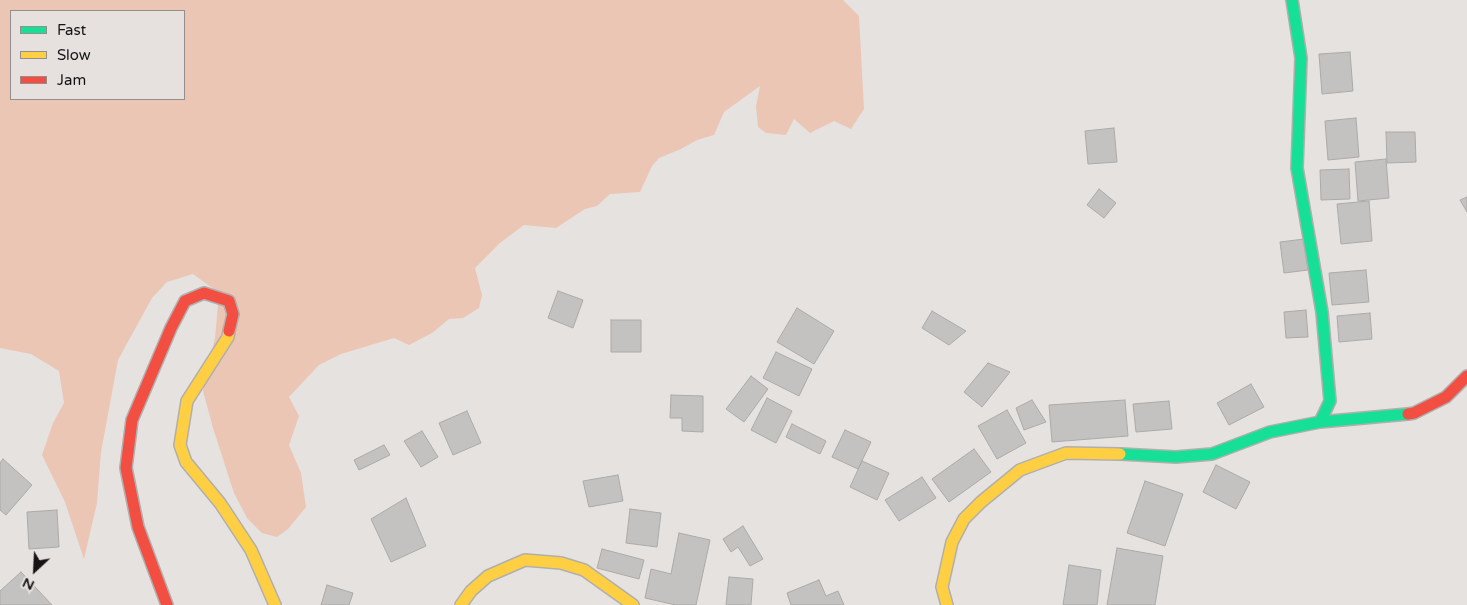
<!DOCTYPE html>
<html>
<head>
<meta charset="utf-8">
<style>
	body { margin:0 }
	#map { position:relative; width:1467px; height:605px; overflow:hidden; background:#e5e2e0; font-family:"Varela Round",sans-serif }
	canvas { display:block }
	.legend { position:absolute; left:10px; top:10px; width:175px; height:90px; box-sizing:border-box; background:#e6e1df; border:1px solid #928f8d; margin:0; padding:6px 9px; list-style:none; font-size:15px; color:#151313 }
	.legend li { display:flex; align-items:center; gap:10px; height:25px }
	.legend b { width:25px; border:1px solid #928f8d }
	.north { position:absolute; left:10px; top:545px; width:50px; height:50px; -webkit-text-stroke:4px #e6e1df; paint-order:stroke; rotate:205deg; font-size:14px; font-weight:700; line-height:20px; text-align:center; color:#151313 }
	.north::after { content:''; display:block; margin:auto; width:18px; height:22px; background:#151313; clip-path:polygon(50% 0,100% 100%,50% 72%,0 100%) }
</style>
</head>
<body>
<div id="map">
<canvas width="1467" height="605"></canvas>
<ul class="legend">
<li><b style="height:6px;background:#16e098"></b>Fast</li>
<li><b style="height:6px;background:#ffcf43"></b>Slow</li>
<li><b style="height:6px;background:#f24e42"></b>Jam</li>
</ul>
<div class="north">N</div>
</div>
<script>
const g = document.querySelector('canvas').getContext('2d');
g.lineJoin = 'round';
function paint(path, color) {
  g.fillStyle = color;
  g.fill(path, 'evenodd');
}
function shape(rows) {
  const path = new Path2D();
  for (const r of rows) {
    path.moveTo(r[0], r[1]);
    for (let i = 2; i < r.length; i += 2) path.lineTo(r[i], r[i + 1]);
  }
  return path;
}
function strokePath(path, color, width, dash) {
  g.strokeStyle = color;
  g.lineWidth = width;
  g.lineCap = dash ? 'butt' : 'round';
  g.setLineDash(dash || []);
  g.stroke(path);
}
paint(shape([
	[0,0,843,0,859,16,864,109,851,129,834,121,810,133,794,119,786,135,766,133,758,127,756,106,760,86,724,112,714,135,697,140,681,149,659,158,652,166,640,192,610,194,597,206,585,209,556,228,524,225,500,243,475,268,482,295,479,308,463,318,449,319,432,333,409,345,394,338,341,354,319,365,289,397,299,416,289,445,301,473,306,507,288,529,277,537,262,533,247,518,234,493,213,428,203,391,215,338,218,304,215,290,193,274,167,282,152,298,118,360,101,452,97,503,84,559,65,502,42,455,53,423,64,403,59,371,31,354,0,348],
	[11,11,184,11,184,99,11,99]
]), '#ecc6b5');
const building = shape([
	[1350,52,1353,91,1322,94,1319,54,1350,52],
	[1356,118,1359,157,1328,160,1325,121,1356,118],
	[1114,128,1117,162,1088,164,1085,131,1114,128],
	[1386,132,1415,132,1416,162,1387,163,1386,132],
	[1386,159,1389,198,1358,201,1355,162,1386,159],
	[1349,169,1350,199,1321,200,1320,170,1349,169],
	[1099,189,1116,203,1104,218,1087,205,1099,189],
	[1467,197,1467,212,1460,200,1467,197],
	[1369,201,1372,241,1341,244,1337,204,1369,201],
	[1304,239,1308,270,1284,273,1280,242,1304,239],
	[1366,270,1369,302,1332,305,1329,273,1366,270],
	[558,291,583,300,573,328,548,318,558,291],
	[797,308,834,331,814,364,777,342,797,308],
	[1306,310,1308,337,1286,338,1284,312,1306,310],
	[932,311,966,331,949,345,922,328,932,311],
	[1370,313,1372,339,1339,342,1337,316,1370,313],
	[611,320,641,320,641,352,611,352,611,320],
	[776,352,812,369,799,396,763,378,776,352],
	[988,363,1010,372,982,407,964,392,988,363],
	[751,376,768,389,744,422,726,409,751,376],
	[1251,384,1264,407,1229,425,1217,403,1251,384],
	[671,395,703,396,703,432,682,431,682,418,670,418,671,395],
	[767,398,792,411,776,443,751,430,767,398],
	[1032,400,1046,422,1024,430,1016,408,1032,400],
	[1125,400,1128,436,1052,442,1049,405,1125,400],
	[1169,401,1172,429,1136,432,1133,404,1169,401],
	[1007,410,1026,443,997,459,978,426,1007,410],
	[467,411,481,443,453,455,439,423,467,411],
	[792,424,826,441,820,454,786,437,792,424],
	[845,430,871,442,858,469,832,457,845,430],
	[422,431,438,457,421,467,404,441,422,431],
	[384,445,390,455,359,470,354,460,384,445],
	[974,449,991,472,949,502,932,479,974,449],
	[3,459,32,485,6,515,0,510,0,463,3,459],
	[862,461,889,473,877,500,850,487,862,461],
	[1216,465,1250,482,1236,509,1203,492,1216,465],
	[618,475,623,501,589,507,583,481,618,475],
	[922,477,936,498,899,521,885,500,922,477],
	[1145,481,1183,494,1165,546,1127,533,1145,481],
	[406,498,426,546,391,562,371,519,406,498],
	[630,509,661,513,657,547,626,543,630,509],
	[57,510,59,547,29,549,27,512,57,510],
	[743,526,763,559,750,566,738,547,731,552,723,539,743,526],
	[679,533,710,540,696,605,676,605,645,598,651,569,671,574,679,533],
	[1117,548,1163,556,1155,605,1107,605,1117,548],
	[602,549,644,560,639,579,597,568,602,549],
	[1069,565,1101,570,1097,605,1063,605,1069,565],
	[21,572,52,605,0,605,0,591,21,572],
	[729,577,753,579,751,605,726,605,729,577],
	[819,580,826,596,838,591,844,605,791,605,787,593,819,580],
	[327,585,353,593,349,605,321,605,327,585]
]);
paint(building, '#c4c2c0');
strokePath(building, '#acaaa8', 1);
const fast = shape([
	[1292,0,1301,58,1297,168,1322,312,1330,401,1320,422],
	[1120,454,1176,457,1212,454,1270,432,1320,422,1408,414]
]);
const slow = shape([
	[229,331,228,337,187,401,180,445,186,462,220,503,251,550,275,605],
	[461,605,471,591,488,576,525,560,561,563,584,570,633,605],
	[947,605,942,587,952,542,964,519,981,502,1020,470,1066,453,1120,454]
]);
const jam = shape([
	[1408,414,1414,413,1446,397,1467,376],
	[167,605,138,527,126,468,132,420,171,328,185,301,204,293,229,301,233,314,229,331]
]);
strokePath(fast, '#b1afad', 14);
strokePath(slow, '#b1afad', 14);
strokePath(jam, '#b1afad', 14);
strokePath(fast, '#16e098', 11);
strokePath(slow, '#ffcf43', 11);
strokePath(jam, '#f24e42', 11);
</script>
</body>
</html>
